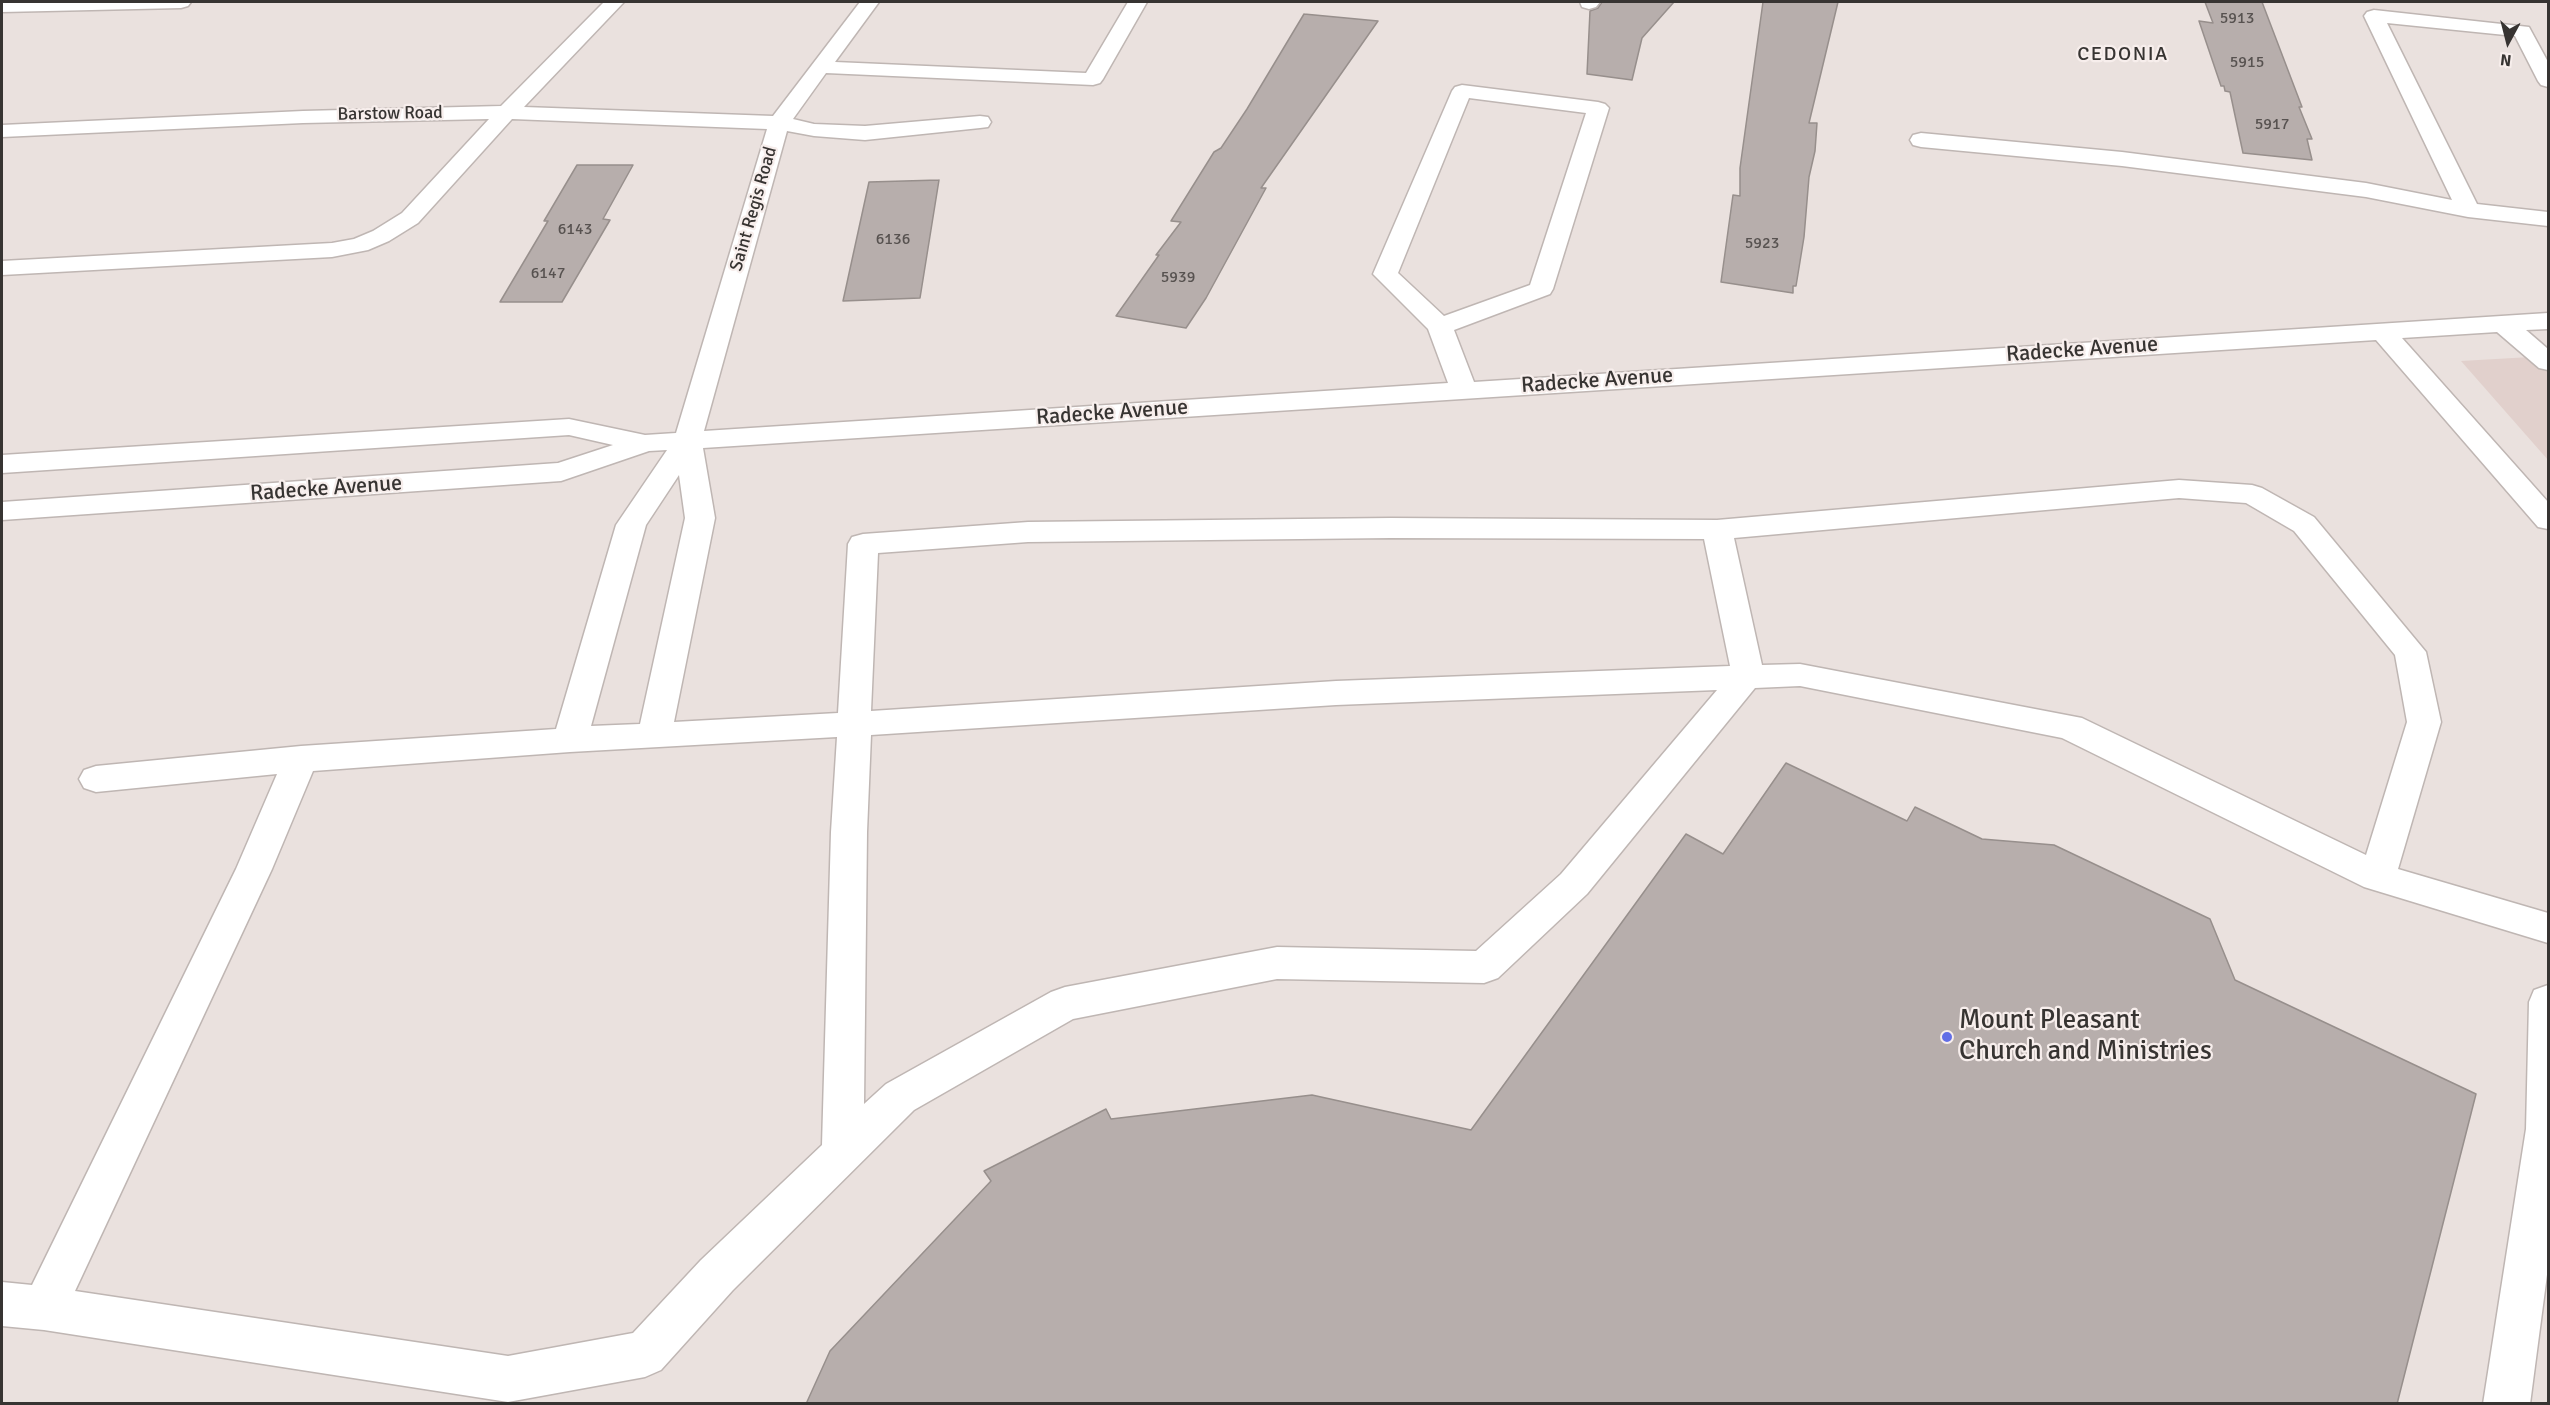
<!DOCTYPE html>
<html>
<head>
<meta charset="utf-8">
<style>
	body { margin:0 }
	#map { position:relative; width:2550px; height:1405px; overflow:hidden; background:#eae1de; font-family:Signika,sans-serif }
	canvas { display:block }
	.frame { position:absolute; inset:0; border:3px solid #373432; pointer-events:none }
	.north { position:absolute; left:2478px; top:12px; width:60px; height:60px; -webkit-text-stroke:4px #f7eeec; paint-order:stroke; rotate:187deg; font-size:16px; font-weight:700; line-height:24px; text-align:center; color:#373432 }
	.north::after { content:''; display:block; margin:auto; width:21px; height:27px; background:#373432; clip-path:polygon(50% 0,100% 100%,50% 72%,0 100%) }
</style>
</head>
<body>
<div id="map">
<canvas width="2550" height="1405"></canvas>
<div class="frame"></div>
<div class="north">N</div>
</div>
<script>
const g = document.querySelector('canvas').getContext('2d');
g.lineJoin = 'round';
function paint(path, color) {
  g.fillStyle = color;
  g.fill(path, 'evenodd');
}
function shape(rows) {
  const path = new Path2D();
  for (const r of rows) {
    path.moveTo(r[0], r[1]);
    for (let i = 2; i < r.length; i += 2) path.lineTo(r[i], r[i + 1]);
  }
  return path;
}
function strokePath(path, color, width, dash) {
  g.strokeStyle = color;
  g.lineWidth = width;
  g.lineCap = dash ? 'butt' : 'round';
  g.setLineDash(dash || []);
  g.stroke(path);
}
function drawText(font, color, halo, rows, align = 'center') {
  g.font = font + ' Signika,sans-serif';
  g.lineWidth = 4.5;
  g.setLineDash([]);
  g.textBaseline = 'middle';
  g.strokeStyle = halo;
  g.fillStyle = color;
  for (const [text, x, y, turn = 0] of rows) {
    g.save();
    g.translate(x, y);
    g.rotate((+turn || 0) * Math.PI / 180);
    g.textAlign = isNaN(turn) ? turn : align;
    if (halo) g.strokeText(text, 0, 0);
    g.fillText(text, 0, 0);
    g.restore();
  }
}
paint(shape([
	[2548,356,2548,460,2461,361]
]), '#e1d0cc');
const building = shape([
	[1602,2,1674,2,1642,38,1632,80,1587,74,1590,11,1598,8,1602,2],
	[1763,2,1838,2,1809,123,1817,123,1815,151,1809,177,1804,237,1796,286,1793,286,1793,293,1721,282,1733,195,1740,196,1740,168,1763,2],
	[2205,2,2262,2,2302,107,2299,107,2312,139,2307,139,2312,160,2243,153,2230,92,2225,91,2224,86,2221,86,2199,21,2213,23,2205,2],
	[1304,14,1378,21,1261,188,1266,188,1206,298,1186,328,1116,316,1159,255,1156,255,1181,222,1171,221,1214,152,1221,148,1247,109,1304,14],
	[577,165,633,165,603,219,610,220,562,302,500,302,548,221,544,221,577,165],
	[939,180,920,298,843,301,869,182,939,180],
	[1786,763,1907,821,1915,807,1982,839,2054,845,2210,919,2235,980,2476,1094,2397,1404,806,1404,830,1351,991,1181,984,1171,1106,1109,1111,1119,1312,1095,1471,1130,1686,834,1723,854,1786,763]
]);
paint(building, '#b7aeac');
strokePath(building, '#978f8c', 1.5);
const minor = shape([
	[2,2,191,2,188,6,181,8,2,12,2,2],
	[604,2,624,2,524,107,773,116,860,2,879,2,835,62,1086,73,1128,2,1147,2,1103,79,1100,83,1093,85,826,73,793,119,814,124,865,126,980,116,988,117,991,122,988,127,980,128,865,140,814,136,787,131,704,431,1448,383,1428,329,1373,274,1452,91,1455,87,1462,85,1598,102,1605,104,1609,108,1553,289,1550,294,1454,330,1474,382,2548,313,2548,329,2526,330,2548,349,2548,370,2539,368,2497,332,2402,338,2548,502,2548,529,2538,527,2376,340,703,448,715,518,674,722,838,713,848,544,852,537,863,534,1028,522,1391,518,1717,520,2179,480,2252,485,2262,488,2314,517,2426,652,2441,722,2398,869,2548,913,2548,943,2364,887,2062,738,1800,686,1755,688,1587,894,1498,978,1484,983,1277,979,1073,1019,914,1110,733,1290,661,1370,645,1377,508,1402,44,1330,2,1326,2,1282,32,1285,236,869,277,774,96,792,84,788,79,779,84,770,96,766,301,746,556,729,616,525,667,450,649,451,561,481,2,520,2,502,558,463,613,445,569,435,2,473,2,455,569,419,645,435,676,433,767,129,512,119,418,223,389,241,368,250,332,257,2,275,2,261,332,243,354,239,373,231,402,213,489,119,303,123,2,137,2,125,303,111,501,106,604,2],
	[1469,98,1586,113,1530,285,1444,316,1398,273,1469,98],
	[679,475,685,518,640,724,591,726,646,525,679,475],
	[2179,498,2246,503,2294,531,2395,655,2407,722,2366,855,2082,718,1800,664,1762,665,1734,538,2179,498],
	[1391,538,1704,539,1730,666,1336,681,871,711,878,553,1028,542,1391,538],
	[1717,690,1561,874,1476,951,1277,947,1065,987,1051,992,886,1084,864,1104,867,832,871,735,1336,705,1717,690],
	[837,737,831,832,822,1145,701,1260,633,1333,508,1356,75,1291,272,869,313,771,570,752,837,737],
	[1580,2,1600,2,1596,7,1589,9,1582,7,1580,2],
	[2374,10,2529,27,2548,62,2548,87,2541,85,2538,81,2515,36,2387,23,2477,204,2548,212,2548,226,2468,217,2366,197,2122,166,1921,147,1913,145,1910,140,1913,135,1921,133,2122,152,2366,183,2452,200,2364,16,2367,12,2374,10],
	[2548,985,2548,1267,2530,1404,2483,1404,2526,1129,2529,1002,2534,990,2548,985]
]);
strokePath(minor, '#bfb6b3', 3);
paint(minor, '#fff');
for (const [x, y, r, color] of [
	[1947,1037,6,"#626ee6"]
]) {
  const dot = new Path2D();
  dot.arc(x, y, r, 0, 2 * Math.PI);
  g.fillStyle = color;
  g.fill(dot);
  strokePath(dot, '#f7eeec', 2);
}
drawText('16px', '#575250', null, [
	["5913",2237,19],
	["5915",2247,63],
	["5917",2272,125],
	["6143",575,230],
	["6136",893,240],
	["5923",1762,244],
	["6147",548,274],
	["5939",1178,278]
]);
drawText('18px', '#373432', '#f7eeec', [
	["Barstow Road",390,114,-1],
	["Saint Regis Road",754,209,-74]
]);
g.letterSpacing = '1.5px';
drawText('20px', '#373432', '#f7eeec', [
	["CEDONIA",2123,55]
]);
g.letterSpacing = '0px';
drawText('22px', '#373432', '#f7eeec', [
	["Radecke Avenue",2082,350,-4],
	["Radecke Avenue",1597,381,-4],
	["Radecke Avenue",1112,413,-4],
	["Radecke Avenue",326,489,-4]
]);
drawText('27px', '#373432', '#f7eeec', [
	["Mount Pleasant",1959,1021],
	["Church and Ministries",1959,1052]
], 'left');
</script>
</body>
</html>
